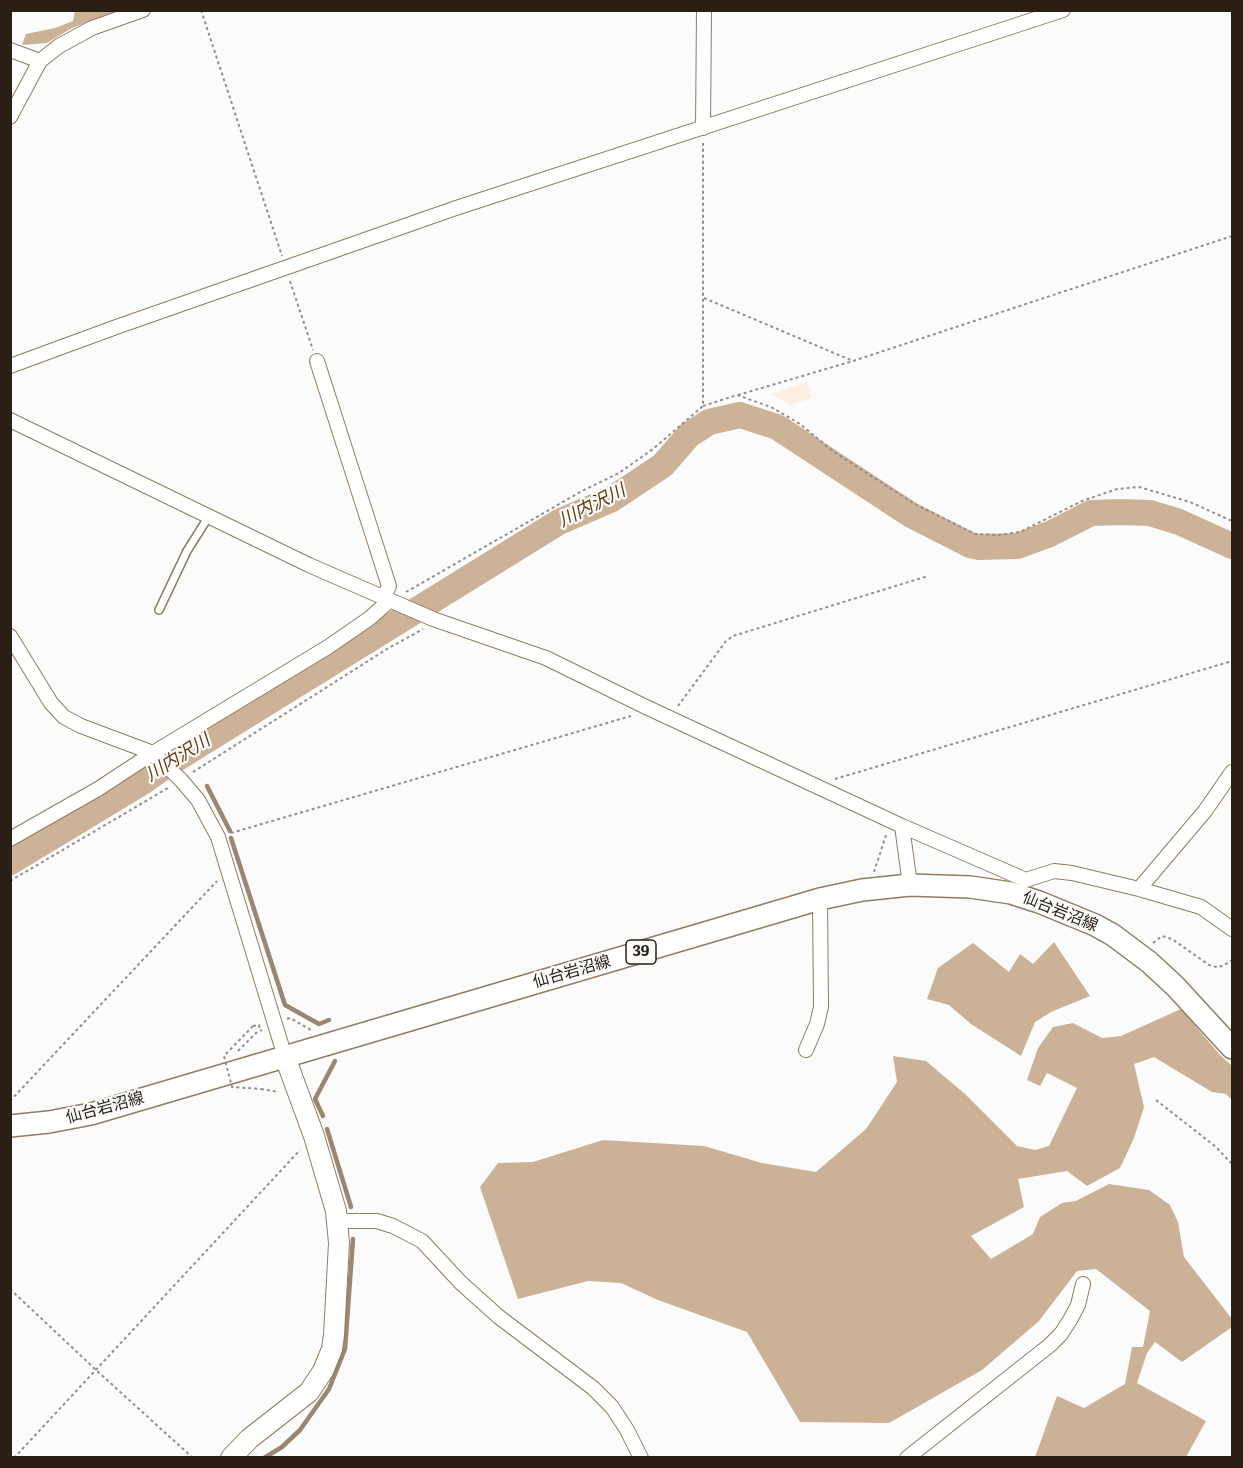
<!DOCTYPE html>
<html>
<head>
<meta charset="utf-8">
<style>
	body { margin:0 }
	#map { position:relative; width:1243px; height:1468px; overflow:hidden; background:#fbfbfb; font-family:Literata,serif }
	canvas { display:block }
	.frame { position:absolute; inset:0; border:12px solid #291f14; pointer-events:none }
</style>
</head>
<body>
<div id="map">
<canvas width="1243" height="1468"></canvas>
<div class="frame"></div>
</div>
<script>
const g = document.querySelector('canvas').getContext('2d');
g.lineJoin = 'round';
function paint(path, color) {
  g.fillStyle = color;
  g.fill(path, 'evenodd');
}
function shape(rows) {
  const path = new Path2D();
  for (const r of rows) {
    path.moveTo(r[0], r[1]);
    for (let i = 2; i < r.length; i += 2) path.lineTo(r[i], r[i + 1]);
  }
  return path;
}
function strokePath(path, color, width, dash) {
  g.strokeStyle = color;
  g.lineWidth = width;
  g.lineCap = dash ? 'butt' : 'round';
  g.setLineDash(dash || []);
  g.stroke(path);
}
function drawText(font, color, halo, rows, align = 'center') {
  g.font = font + ' Literata,"Noto Sans JP",serif';
  g.lineWidth = 4.5;
  g.setLineDash([]);
  g.textBaseline = 'middle';
  g.strokeStyle = halo;
  g.fillStyle = color;
  for (const [text, x, y, turn = 0] of rows) {
    g.save();
    g.translate(x, y);
    g.rotate((+turn || 0) * Math.PI / 180);
    g.textAlign = isNaN(turn) ? turn : align;
    if (halo) g.strokeText(text, 0, 0);
    g.fillText(text, 0, 0);
    g.restore();
  }
}
paint(shape([
	[807,382,812,398,790,405,771,394]
]), '#fceee0');
paint(shape([
	[75,11,117,11,72,28,47,43,22,45,26,34,55,28,73,21],
	[1054,942,1090,996,1051,1012,1035,1022,1021,1056,971,1024,949,1005,927,999,938,968,973,943,1009,972,1020,954,1033,964],
	[1181,1009,1220,1055,1232,1066,1232,1100,1226,1094,1212,1092,1154,1057,1134,1064,1144,1107,1134,1138,1120,1168,1087,1186,1067,1171,1018,1179,1024,1207,971,1236,991,1259,1033,1234,1040,1217,1062,1203,1076,1201,1109,1184,1149,1190,1170,1205,1178,1222,1184,1257,1232,1319,1232,1327,1182,1362,1155,1342,1147,1353,1137,1383,1206,1421,1186,1457,1035,1457,1057,1396,1084,1408,1125,1384,1132,1347,1143,1347,1150,1311,1096,1269,1077,1271,1039,1321,982,1370,889,1423,800,1422,747,1332,658,1300,621,1283,588,1281,518,1299,480,1187,498,1163,533,1162,603,1140,704,1146,762,1163,816,1172,866,1129,897,1082,893,1056,926,1061,965,1094,1017,1146,1035,1150,1049,1146,1077,1088,1047,1073,1040,1086,1027,1080,1038,1048,1053,1027,1073,1023,1102,1038,1121,1036]
]), '#cbb196');
strokePath(shape([
	[178,758,185,763],
	[207,786,230,831],
	[231,838,285,1005,319,1024,329,1020],
	[323,1116,315,1099,335,1061],
	[327,1129,351,1207],
	[264,1458,282,1447,300,1430,329,1389,345,1349,353,1239]
]), '#9b8670', 4.5);
strokePath(shape([
	[10,862,144,781,168,764,559,522,612,499,663,465,689,435,709,422,740,415,777,427,911,515,970,545,979,547,1017,546,1050,534,1091,513,1120,512,1150,513,1179,522,1232,546]
]), '#ccb297', 26);
const lane = shape([
	[159,610,187,551,209,516]
]);
const street = shape([
	[10,50,40,61],
	[10,117,40,61,59,46,92,28,143,10],
	[703,128,704,10],
	[317,361,389,586,384,597],
	[10,366,119,326,456,208,1063,10],
	[10,420,309,565,433,619,546,658,646,707,902,826,910,885],
	[10,636,51,703,64,717,81,726,153,753,181,780,198,800,218,837,285,1057],
	[902,826,1026,880,1054,871,1072,873,1139,889,1205,811,1232,772],
	[10,839,98,789,153,753,328,647,370,618,390,600],
	[1139,889,1201,907,1232,929],
	[806,1050,817,1024,821,1007,820,899],
	[337,1221,377,1221,393,1226,422,1241,461,1283,499,1317,593,1388,612,1407,627,1430,641,1458],
	[907,1458,1050,1345,1061,1334,1070,1320,1078,1305,1083,1284]
]);
const secondary = shape([
	[231,1458,249,1439,309,1392,323,1371,332,1349,334,1335,339,1243,336,1211,314,1136,285,1057]
]);
const primary = shape([
	[10,1126,49,1122,91,1114,820,899,862,890,910,885,970,887,1011,893,1039,902,1095,925,1113,935,1149,962,1175,986,1232,1048]
]);
strokePath(lane, '#947a60', 10);
strokePath(street, '#947a60', 16);
strokePath(secondary, '#947a60', 22);
strokePath(primary, '#947a60', 24);
strokePath(shape([
	[201,10,282,256],
	[290,281,313,350],
	[704,298,853,361,1232,236],
	[738,395,853,361],
	[703,406,737,395,771,407,800,424,834,452,913,503,975,534,1000,535,1020,532,1082,501,1117,489,1139,487,1190,502,1232,521],
	[406,592,582,491,619,473,653,449,703,406,703,143],
	[678,706,726,641,733,636,928,576],
	[193,772,387,649,423,629],
	[835,779,1232,661],
	[231,833,631,716],
	[874,872,886,835],
	[10,881,168,788],
	[1153,943,1162,936,1172,939,1209,965,1217,967,1223,966,1232,960],
	[287,1019,290,1018,311,1030],
	[253,1026,259,1025,260,1031],
	[238,1051,256,1033,262,1030],
	[261,1089,279,1092],
	[1156,1100,1216,1147,1232,1164],
	[10,1101,217,881],
	[10,1289,96,1370,193,1458],
	[14,1458,300,1150]
]), '#948f8a', 2, [3, 3]);
strokePath(lane, '#fff', 7);
strokePath(street, '#fff', 14);
strokePath(secondary, '#fff', 20);
strokePath(primary, '#fff', 21);
strokePath(shape([
	[253,1026,224,1056,232,1087,261,1089]
]), '#948f8a', 2, [3, 3]);
for (const [x, y, w] of [
	[641,952,30]
]) {
  const box = new Path2D();
  box.roundRect(x - w / 2, y - 12, w, 24, 4.5);
  g.fillStyle = '#fbfbfb';
  g.fill(box);
  strokePath(box, '#291f14', 1.5);
}
drawText('bold 15px', '#291f14', null, [
	["39",641,952]
]);
drawText('16px', '#291f14', '#fbfbfb', [
	["仙台岩沼線",1060,912,22],
	["仙台岩沼線",572,972,-16],
	["仙台岩沼線",105,1108,-15]
]);
drawText('italic 18px', '#603c0d', '#fbfbfb', [
	["川内沢川",592,506,-27],
	["川内沢川",178,758,-32]
]);
</script>
</body>
</html>
